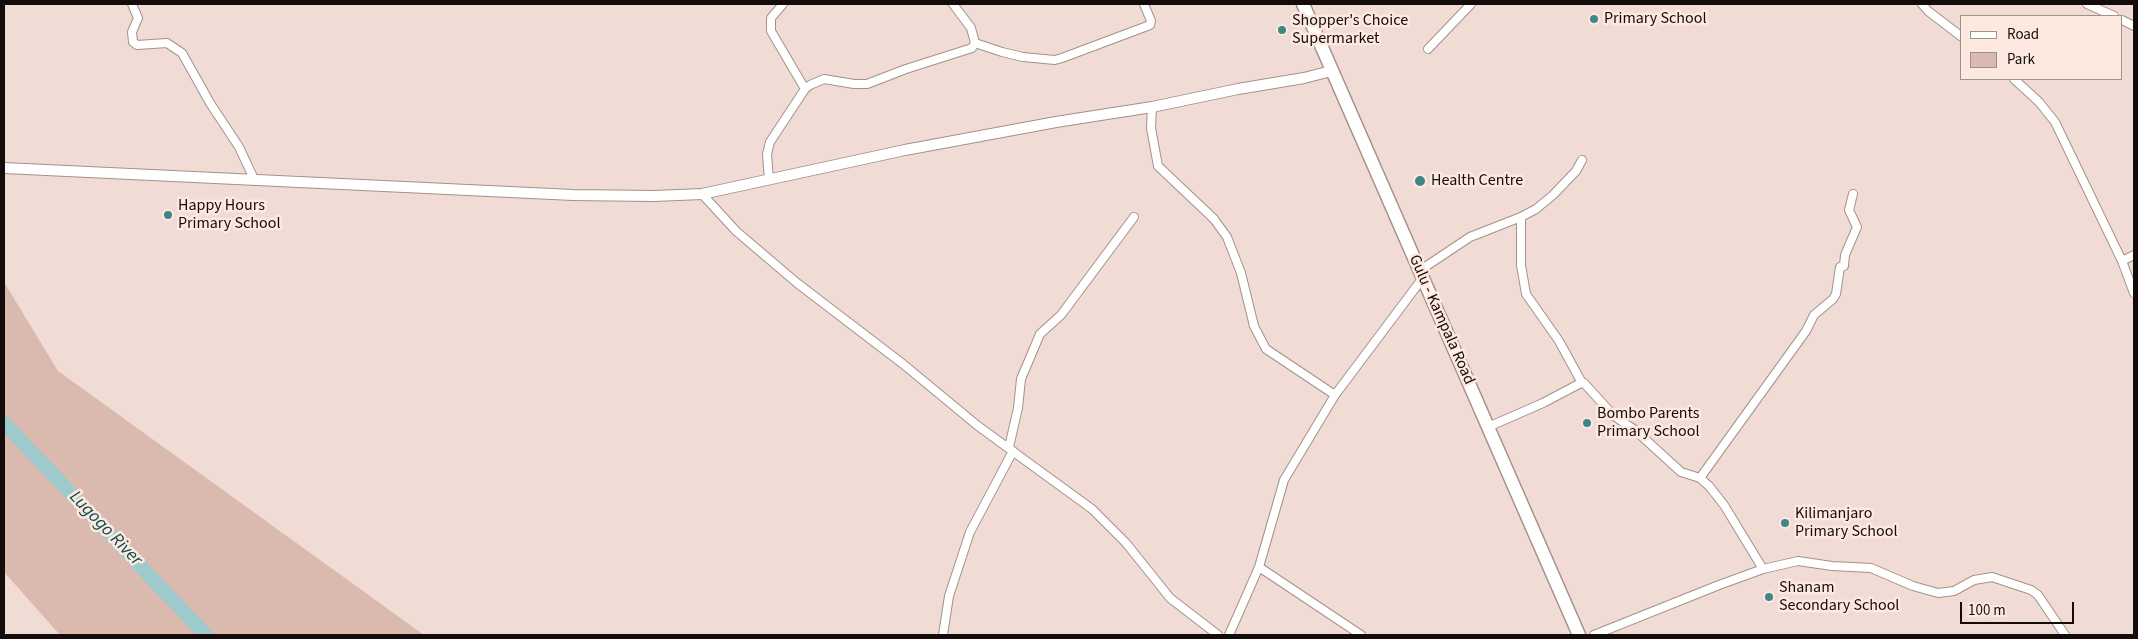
<!DOCTYPE html>
<html>
<head>
<meta charset="utf-8">
<style>
	body { margin:0 }
	#map { position:relative; width:2138px; height:639px; overflow:hidden; background:#f0dcd4; font-family:"Source Sans 3",sans-serif }
	canvas { display:block }
	.frame { position:absolute; inset:0; border:5px solid #130c0a; pointer-events:none }
	.legend { position:absolute; left:1960px; top:15px; width:162px; height:65px; box-sizing:border-box; background:#fee9e1; border:1px solid #a0918b; margin:0; padding:6px 9px; list-style:none; font-size:15px; color:#130c0a }
	.legend li { display:flex; align-items:center; gap:10px; height:25px }
	.legend b { width:25px; border:1px solid #a0918b }
	.scale { position:absolute; left:1960px; top:602px; width:114px; height:22px; box-sizing:border-box; border:2px solid #130c0a; border-top:0; padding-left:6px; font-size:15px; line-height:18px; white-space:nowrap; color:#130c0a; -webkit-text-stroke:4px #fee9e1; paint-order:stroke }
</style>
</head>
<body>
<div id="map">
<canvas width="2138" height="639"></canvas>
<div class="frame"></div>
<ul class="legend">
<li><b style="height:6px;background:#fff"></b>Road</li>
<li><b style="height:14px;background:#dabaae"></b>Park</li>
</ul>
<div class="scale">100 m</div>
</div>
<script>
const g = document.querySelector('canvas').getContext('2d');
g.lineJoin = 'round';
function paint(path, color) {
  g.fillStyle = color;
  g.fill(path, 'evenodd');
}
function shape(rows) {
  const path = new Path2D();
  for (const r of rows) {
    path.moveTo(r[0], r[1]);
    for (let i = 2; i < r.length; i += 2) path.lineTo(r[i], r[i + 1]);
  }
  return path;
}
function strokePath(path, color, width, dash) {
  g.strokeStyle = color;
  g.lineWidth = width;
  g.lineCap = dash ? 'butt' : 'round';
  g.setLineDash(dash || []);
  g.stroke(path);
}
function drawText(font, color, halo, rows, align = 'center') {
  g.font = font + ' "Source Sans 3",sans-serif';
  g.lineWidth = 5;
  g.setLineDash([]);
  g.textBaseline = 'middle';
  g.strokeStyle = halo;
  g.fillStyle = color;
  for (const [text, x, y, turn = 0] of rows) {
    g.save();
    g.translate(x, y);
    g.rotate((+turn || 0) * Math.PI / 180);
    g.textAlign = isNaN(turn) ? turn : align;
    if (halo) g.strokeText(text, 0, 0);
    g.fillText(text, 0, 0);
    g.restore();
  }
}
paint(shape([
	[4,282,58,371,424,635,60,635,4,572]
]), '#dabaae');
strokePath(shape([
	[4,423,206,635]
]), '#9dcacc', 14);
const minor = shape([
	[132,4,138,18,132,32,133,42,137,45,167,43,182,53,210,103,239,147,254,179],
	[783,4,771,18,771,31,805,89],
	[1922,4,1928,11,1962,37],
	[2087,4,2114,16],
	[2122,20,2134,26],
	[975,43,1002,52,1023,57,1055,60,1062,58,1150,25,1151,21,1144,4],
	[1428,49,1471,4],
	[2014,79,2039,102,2055,122,2122,261,2134,293],
	[1152,107,1151,128,1158,166,1214,219,1227,237,1241,273,1254,326,1266,349,1335,395],
	[769,180,767,154,770,142,805,89,810,85,824,79,854,84,867,84,906,69,972,48,975,43,971,28,953,4],
	[702,194,736,231,797,283,903,364,978,426,1092,509,1126,543,1170,598,1218,635],
	[1521,217,1521,265,1526,294,1559,341,1582,383],
	[2122,261,2134,255],
	[1419,271,1470,237,1521,217,1536,209,1553,195,1576,171,1582,160],
	[1488,427,1543,403,1579,384,1584,383,1614,416,1635,430,1670,462,1681,472,1700,478,1709,486,1724,505,1763,569],
	[1009,447,1018,408,1021,379,1040,334,1061,315,1134,217],
	[1700,478,1806,331,1814,315,1833,299,1836,294,1840,267,1844,266,1845,255,1857,227,1849,210,1853,194],
	[1259,567,1361,635],
	[943,635,949,596,970,532,1013,451],
	[1229,635,1259,567,1284,480,1335,395,1422,279],
	[1594,635,1719,585,1763,569,1798,561,1832,566,1871,568,1913,586,1938,593,1954,591,1974,580,1992,577,2031,590,2038,595,2065,635]
]);
const tertiary = shape([
	[4,168,573,195,654,196,702,194,905,150,1056,122,1152,107,1238,89,1304,78,1331,71]
]);
const primary = shape([
	[1303,4,1579,635]
]);
strokePath(minor, '#a4918a', 10);
strokePath(tertiary, '#a4918a', 12);
strokePath(primary, '#a4918a', 15);
strokePath(minor, '#fff', 8);
strokePath(tertiary, '#fff', 10);
strokePath(primary, '#fff', 12);
for (const [x, y, r, color] of [
	[1594,19,5,"#3e8689"],
	[1282,30,5,"#3e8689"],
	[1420,181,6,"#3e8689"],
	[168,215,5,"#3e8689"],
	[1587,423,5,"#3e8689"],
	[1785,523,5,"#3e8689"],
	[1769,597,5,"#3e8689"]
]) {
  const dot = new Path2D();
  dot.arc(x, y, r, 0, 2 * Math.PI);
  g.fillStyle = color;
  g.fill(dot);
  strokePath(dot, '#fee9e1', 2);
}
drawText('16px', '#130c0a', '#fee9e1', [
	["Primary School",1604,19],
	["Shopper's Choice",1292,21],
	["Supermarket",1292,39],
	["Health Centre",1431,181],
	["Happy Hours",178,206],
	["Primary School",178,224],
	["Bombo Parents",1597,414],
	["Primary School",1597,432],
	["Kilimanjaro",1795,514],
	["Primary School",1795,532],
	["Shanam",1779,588],
	["Secondary School",1779,606]
], 'left');
drawText('16px', '#130c0a', '#fee9e1', [
	["Gulu - Kampala Road",1441,320,66]
]);
drawText('italic 18px', '#054b4e', '#fee9e1', [
	["Lugogo River",105,529,46]
]);
</script>
</body>
</html>
